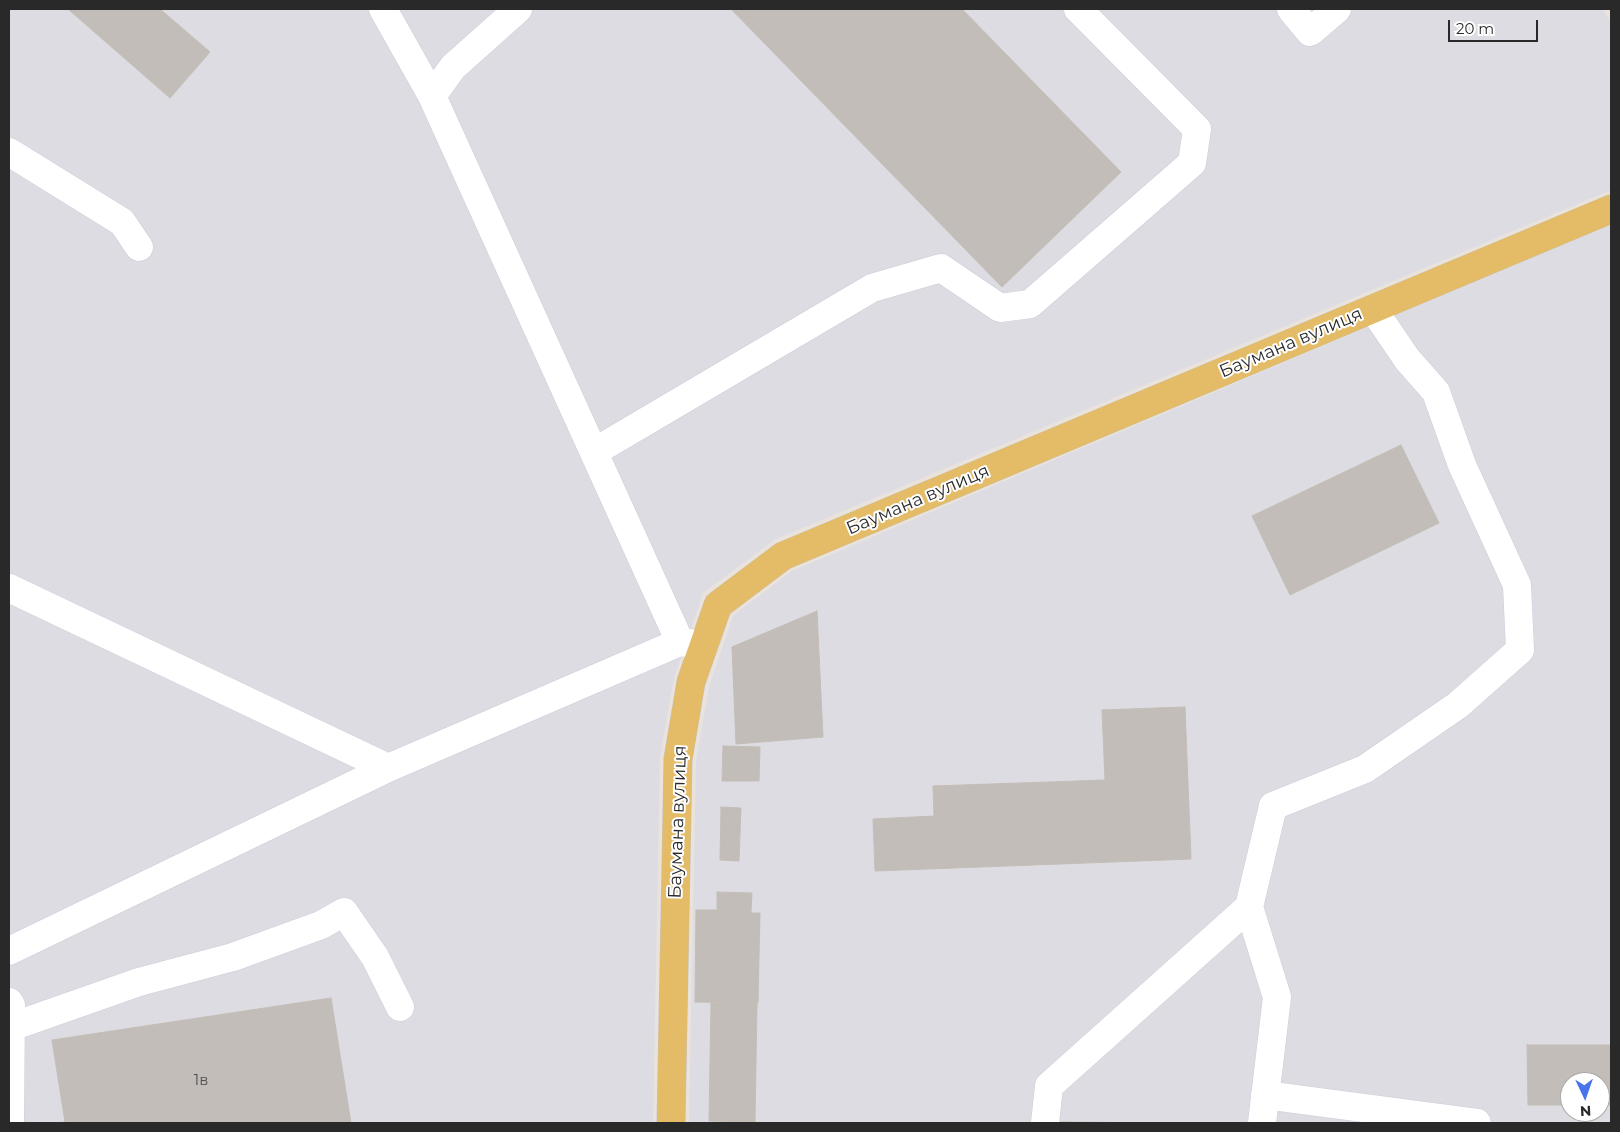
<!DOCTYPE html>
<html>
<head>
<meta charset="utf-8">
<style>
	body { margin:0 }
	#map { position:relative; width:1620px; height:1132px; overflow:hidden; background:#eae3dc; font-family:Montserrat,sans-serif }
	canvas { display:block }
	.frame { position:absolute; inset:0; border:10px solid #292929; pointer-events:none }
	.north { position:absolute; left:1560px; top:1072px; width:50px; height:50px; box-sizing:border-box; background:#fff; border:1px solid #a9a9a9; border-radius:50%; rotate:177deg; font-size:14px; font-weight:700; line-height:20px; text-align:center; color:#292929 }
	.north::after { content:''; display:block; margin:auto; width:18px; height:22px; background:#4975ea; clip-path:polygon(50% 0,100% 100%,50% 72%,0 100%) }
	.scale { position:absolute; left:1448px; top:20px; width:90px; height:22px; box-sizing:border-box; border:2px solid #292929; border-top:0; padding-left:6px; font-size:15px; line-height:18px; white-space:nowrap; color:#292929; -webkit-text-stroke:4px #fff; paint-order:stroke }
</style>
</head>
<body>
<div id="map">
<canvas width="1620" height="1132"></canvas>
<div class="frame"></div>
<div class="north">N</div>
<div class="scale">20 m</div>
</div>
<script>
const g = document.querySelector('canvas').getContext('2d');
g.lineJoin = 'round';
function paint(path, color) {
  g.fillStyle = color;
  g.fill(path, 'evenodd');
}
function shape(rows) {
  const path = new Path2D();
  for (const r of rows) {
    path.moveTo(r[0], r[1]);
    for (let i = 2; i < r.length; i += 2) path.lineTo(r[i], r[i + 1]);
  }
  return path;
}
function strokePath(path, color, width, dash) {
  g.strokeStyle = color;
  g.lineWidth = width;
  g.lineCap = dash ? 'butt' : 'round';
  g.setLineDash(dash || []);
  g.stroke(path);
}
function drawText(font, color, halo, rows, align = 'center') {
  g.font = font + ' Montserrat,sans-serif';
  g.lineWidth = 4;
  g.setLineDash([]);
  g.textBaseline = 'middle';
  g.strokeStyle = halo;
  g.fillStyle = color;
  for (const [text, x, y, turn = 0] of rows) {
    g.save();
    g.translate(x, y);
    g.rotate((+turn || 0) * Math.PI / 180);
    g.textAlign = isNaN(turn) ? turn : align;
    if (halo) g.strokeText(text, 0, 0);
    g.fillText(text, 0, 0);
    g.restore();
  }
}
paint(shape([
	[9,9,1602,9,1611,22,1611,190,774,540,703,593,674,678,660,757,653,1123,9,1123],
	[1611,224,1611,1123,689,1123,696,761,709,687,733,616,792,571],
	[1570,1082,1600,1082,1600,1112,1570,1112]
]), '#dddce3');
const building = shape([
	[68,9,160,9,210,52,170,98,68,9],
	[731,9,962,9,1121,172,1002,287,731,9],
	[1401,445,1439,523,1290,595,1252,516,1401,445],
	[817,611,823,737,736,744,732,647,817,611],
	[1185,707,1191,859,875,871,873,819,934,816,933,786,1105,780,1102,710,1185,707],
	[723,746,760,747,759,781,722,781,723,746],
	[721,807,741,808,739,861,720,860,721,807],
	[717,892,752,893,751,913,760,913,758,1003,695,1002,696,910,717,910,717,892],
	[331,998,351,1123,54,1123,65,1122,52,1040,331,998],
	[711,1003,757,1003,755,1122,709,1121,711,1003],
	[1527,1045,1611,1045,1611,1105,1600,1105,1600,1082,1570,1082,1570,1105,1528,1105,1527,1045],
	[1062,1122,1161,1123,1062,1123,1062,1122]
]);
paint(building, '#c2bdb8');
strokePath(building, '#c5beb6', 1);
const minor = shape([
	[383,9,432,96,680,642],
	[1291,9,1310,32,1337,9],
	[432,96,453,67,518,9],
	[9,152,122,222,139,247],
	[594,452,872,288,941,268,1000,308,1030,304,1192,163,1197,129,1078,9],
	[9,588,388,768],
	[1249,907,1277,997,1262,1123],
	[9,951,388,768,680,642,704,645],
	[9,1002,11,1005,10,1123],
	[11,1027,139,982,233,957,321,925,344,912,375,957,400,1007],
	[1265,1095,1477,1123],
	[1045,1123,1049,1086,1249,907,1273,806,1365,769,1458,705,1520,650,1517,585,1462,465,1436,392,1407,359,1373,309]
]);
const major = shape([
	[671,1123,678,759,691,682,718,605,783,556,1611,209]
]);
strokePath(minor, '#caced9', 29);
strokePath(major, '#c3c3c3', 29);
strokePath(minor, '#fff', 28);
strokePath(major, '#e4bc67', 28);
drawText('15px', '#4f4e4d', null, [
	["1в",201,1081]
]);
drawText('18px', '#292929', '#fff', [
	["Баумана вулиця",1291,343,-23],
	["Баумана вулиця",918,500,-23],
	["Баумана вулиця",678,822,-88]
]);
</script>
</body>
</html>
